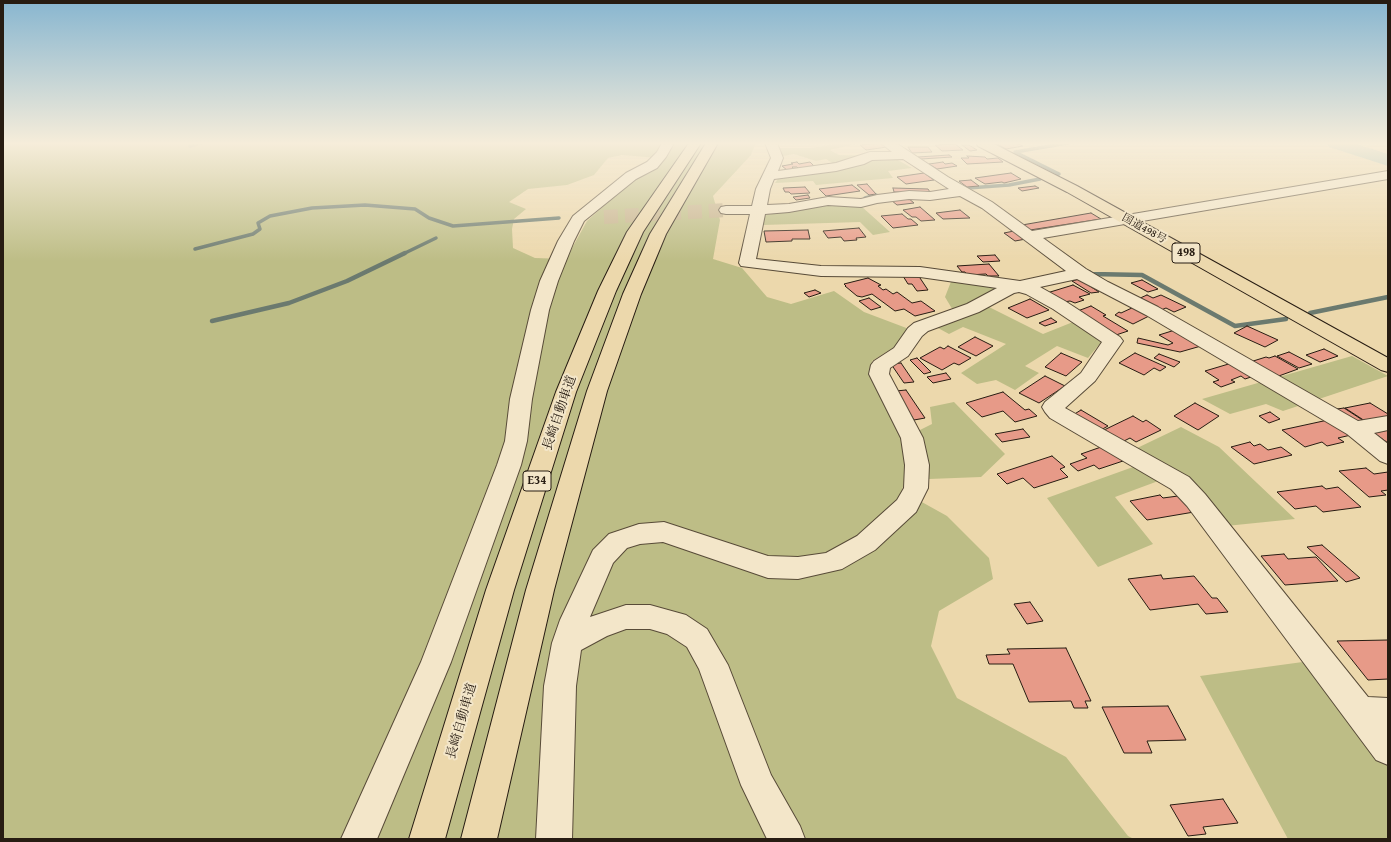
<!DOCTYPE html>
<html>
<head>
<meta charset="utf-8">
<style>
	body { margin:0 }
	#map { position:relative; width:1391px; height:842px; overflow:hidden; background:#ecd8ac; font-family:"Gentium Book Plus",serif }
	canvas { display:block }
	.frame { position:absolute; inset:0; border:4px solid #271c12; pointer-events:none }
</style>
</head>
<body>
<div id="map">
<canvas width="1391" height="842"></canvas>
<div class="frame"></div>
</div>
<script>
const g = document.querySelector('canvas').getContext('2d');
g.lineJoin = 'round';
function paint(path, color) {
  g.fillStyle = color;
  g.fill(path, 'evenodd');
}
function shape(rows) {
  const path = new Path2D();
  for (const r of rows) {
    path.moveTo(r[0], r[1]);
    for (let i = 2; i < r.length; i += 2) path.lineTo(r[i], r[i + 1]);
  }
  return path;
}
function strokePath(path, color, width, dash) {
  g.strokeStyle = color;
  g.lineWidth = width;
  g.lineCap = dash ? 'butt' : 'round';
  g.setLineDash(dash || []);
  g.stroke(path);
}
function drawText(font, color, halo, rows, align = 'center') {
  g.font = font + ' "Gentium Book Plus","Noto Serif JP",serif';
  g.lineWidth = 4;
  g.setLineDash([]);
  g.textBaseline = 'middle';
  g.strokeStyle = halo;
  g.fillStyle = color;
  for (const [text, x, y, turn = 0] of rows) {
    g.save();
    g.translate(x, y);
    g.rotate((+turn || 0) * Math.PI / 180);
    g.textAlign = isNaN(turn) ? turn : align;
    if (halo) g.strokeText(text, 0, 0);
    g.fillText(text, 0, 0);
    g.restore();
  }
}
paint(shape([
	[3,143,756,143,751,155,713,196,720,220,713,259,742,268,767,297,791,304,834,291,864,312,909,329,896,346,872,361,871,378,905,438,909,460,902,491,947,516,989,558,993,579,939,611,931,646,957,698,1066,757,1128,836,1134,839,3,839],
	[622,155,657,158,661,164,627,185,587,221,566,259,535,258,513,248,512,229,514,219,526,209,509,202,528,189,567,185,594,175,608,158],
	[839,143,860,143,830,150,839,155,891,156,912,168,888,171,893,178,816,185,813,181,775,183,778,179,840,168,826,159,816,161,794,154,778,157,777,148,811,148],
	[827,203,861,206,890,232,873,235,860,222,763,225,762,216],
	[952,279,1001,287,979,302,1043,334,1073,322,1103,340,1088,358,1057,346,1025,366,1039,373,1015,390,996,380,977,384,961,373,1006,344,963,327,949,334,927,322,954,312,945,297],
	[1352,356,1388,376,1283,411,1266,404,1230,414,1202,399],
	[954,402,1005,454,981,477,929,479,916,432,932,424,930,407],
	[1181,427,1219,447,1295,519,1226,526,1197,485,1133,450],
	[1133,467,1161,480,1115,497,1153,544,1098,567,1047,498],
	[1310,661,1388,721,1388,839,1288,839,1200,676]
]), '#bdbd86');
strokePath(shape([
	[190,146,201,143],
	[1055,176,1059,174,1015,152,1068,143],
	[968,188,1009,185,1040,179],
	[865,198,876,195],
	[195,249,253,234,260,229,258,223,270,216,312,208,365,205,415,209,429,218,453,226,559,218],
	[403,254,436,238]
]), '#6b7a6f', 3.5);
strokePath(shape([
	[1089,272,1092,274,1142,275,1235,326,1286,319],
	[1310,313,1388,297],
	[212,321,289,303,347,281,405,253]
]), '#6b7a6f', 4.5);
paint(shape([
	[1326,143,1354,143,1388,154,1388,166,1329,147,1326,143]
]), '#99b9ad');
const building = shape([
	[881,143,887,147,866,150,860,145,881,143],
	[1003,143,1016,143,1023,146,1006,149,997,144,1003,143],
	[955,144,963,150,942,151,935,145,955,144],
	[962,145,969,145,977,150,970,151,962,145],
	[908,147,928,147,932,152,912,153,908,147],
	[949,155,952,157,921,159,918,157,949,155],
	[967,156,985,157,987,159,998,158,1003,162,967,164,961,158,969,158,967,156],
	[797,162,799,164,810,162,816,168,800,170,797,167,792,167,794,169,787,170,782,166,793,164,791,163,797,162],
	[943,162,945,164,952,163,957,166,937,169,929,164,943,162],
	[924,173,934,180,906,184,897,177,924,173],
	[1011,173,1021,179,1004,183,1002,182,985,184,975,178,1011,173],
	[971,180,979,186,967,187,959,181,971,180],
	[867,184,876,194,869,195,857,185,867,184],
	[852,185,860,191,826,196,819,189,852,185],
	[1035,186,1039,188,1022,191,1018,188,1035,186],
	[805,187,810,193,791,194,789,192,785,192,783,188,805,187],
	[893,188,928,189,930,192,894,192,893,188],
	[808,195,810,198,796,200,793,197,808,195],
	[908,198,914,203,897,205,891,200,908,198],
	[920,207,935,220,921,221,916,217,912,217,903,210,920,207],
	[960,210,970,218,943,219,936,213,960,210],
	[1091,213,1101,219,1030,230,1022,225,1091,213],
	[902,214,908,219,911,219,918,225,893,228,881,216,902,214],
	[859,228,866,237,856,238,857,240,844,241,841,237,828,238,823,231,859,228],
	[808,230,810,239,792,239,792,241,766,242,764,231,808,230],
	[1014,231,1026,239,1015,241,1004,233,1014,231],
	[995,255,1000,261,983,262,977,256,995,255],
	[989,264,999,276,988,276,986,274,968,275,965,272,962,272,957,266,989,264],
	[918,275,928,290,917,291,912,284,908,284,903,276,918,275],
	[868,278,881,285,878,286,883,290,886,289,893,294,897,292,912,303,921,301,935,311,915,316,904,309,895,311,872,294,862,297,857,296,845,286,846,286,844,284,868,278],
	[1079,279,1099,292,1091,293,1072,281,1079,279],
	[1142,280,1158,289,1148,292,1131,283,1142,280],
	[1073,285,1090,294,1079,297,1084,300,1075,303,1070,301,1064,302,1047,293,1073,285],
	[815,290,821,293,809,297,804,293,815,290],
	[1147,295,1153,298,1161,295,1186,307,1174,312,1166,308,1161,310,1138,299,1147,295],
	[869,298,881,307,871,310,859,301,869,298],
	[1030,299,1049,310,1027,318,1008,308,1030,299],
	[1091,306,1106,315,1103,316,1128,331,1116,335,1075,312,1091,306],
	[1134,307,1151,315,1133,324,1115,315,1119,312,1121,313,1134,307],
	[1051,318,1057,322,1045,326,1039,323,1051,318],
	[1247,326,1278,340,1265,347,1234,333,1247,326],
	[1175,330,1201,346,1180,352,1137,343,1138,338,1168,345,1173,343,1159,335,1175,330],
	[975,337,993,346,976,356,958,347,975,337],
	[948,346,971,358,959,365,954,363,942,370,920,358,940,347,944,349,948,346],
	[1324,349,1338,356,1320,362,1306,355,1324,349],
	[1289,352,1312,364,1299,368,1277,356,1289,352],
	[1061,353,1082,362,1066,376,1045,367,1061,353],
	[1135,353,1166,367,1160,371,1154,368,1144,375,1119,363,1135,353],
	[1159,354,1180,362,1174,367,1154,358,1159,354],
	[1275,356,1298,369,1276,377,1250,362,1266,357,1269,358,1275,356],
	[917,358,931,372,924,374,910,360,917,358],
	[901,363,914,382,904,383,891,364,901,363],
	[1232,363,1254,376,1245,379,1241,376,1231,380,1235,382,1221,387,1213,382,1219,380,1205,371,1232,363],
	[946,373,951,379,933,383,927,377,946,373],
	[1045,376,1065,386,1039,403,1019,393,1045,376],
	[906,390,925,418,914,420,896,391,906,390],
	[1003,392,1025,410,1029,409,1037,416,1015,422,1003,411,982,417,966,403,1003,392],
	[1195,403,1219,416,1198,430,1174,416,1195,403],
	[1370,403,1388,414,1388,417,1365,421,1345,408,1370,403],
	[1344,408,1364,421,1357,423,1337,409,1344,408],
	[1081,410,1108,426,1099,431,1073,415,1081,410],
	[1270,412,1280,419,1269,423,1259,416,1270,412],
	[1133,416,1143,422,1146,420,1161,430,1136,442,1130,438,1120,443,1102,431,1133,416],
	[1328,420,1351,435,1338,438,1344,442,1327,446,1322,442,1305,447,1282,430,1328,420],
	[1023,429,1030,437,1002,442,995,434,1023,429],
	[1388,430,1388,443,1374,433,1388,430],
	[1250,442,1254,446,1260,444,1268,450,1281,447,1292,455,1254,464,1231,447,1250,442],
	[1104,446,1123,461,1099,469,1094,465,1078,471,1070,464,1087,458,1081,454,1104,446],
	[1052,456,1065,467,1060,469,1068,477,1034,488,1023,478,1007,484,997,474,1052,456],
	[1366,468,1374,474,1388,472,1388,490,1381,491,1386,495,1369,497,1339,471,1366,468],
	[1322,486,1326,489,1338,487,1361,507,1323,512,1316,506,1295,509,1277,492,1322,486],
	[1160,495,1163,498,1178,496,1194,512,1147,520,1130,501,1160,495],
	[1322,545,1360,578,1346,582,1307,547,1322,545],
	[1284,554,1288,559,1316,557,1338,581,1285,585,1261,556,1284,554],
	[1161,575,1163,579,1194,576,1212,598,1217,598,1228,612,1206,614,1198,604,1150,610,1128,579,1161,575],
	[1030,602,1043,621,1027,624,1014,604,1030,602],
	[1388,640,1388,679,1368,680,1337,641,1388,640],
	[1066,648,1091,701,1085,701,1088,708,1074,708,1071,701,1029,702,1013,664,989,664,986,655,1010,654,1007,649,1066,648],
	[1168,706,1186,740,1147,741,1152,753,1124,753,1102,707,1168,706],
	[1223,799,1238,823,1203,827,1206,834,1188,836,1170,805,1223,799]
]);
paint(building, '#e79a88');
strokePath(building, '#271c12', 1);
strokePath(shape([
	[604,217,726,210]
]), '#c5b28d', 14, [14, 7]);
const street = shape([
	[662,143,674,143,666,157,657,168,636,179,584,221,574,241,558,281,549,310,532,399,527,441,521,465,451,662,377,839,341,839,421,662,497,465,505,441,510,399,531,310,540,281,558,241,573,216,626,173,647,162,657,152,662,143],
	[765,143,777,143,783,158,778,171,836,163,870,152,892,152,881,143,896,143,948,177,992,202,1032,231,1388,171,1388,179,1043,238,1086,269,1108,282,1158,307,1358,421,1388,416,1388,430,1374,433,1388,444,1388,464,1380,461,1347,434,1146,315,1077,279,1040,287,1065,301,1120,337,1123,341,1095,381,1065,408,1189,477,1205,494,1368,697,1388,698,1388,765,1376,760,1187,506,1171,489,1050,418,1045,412,1042,407,1045,402,1081,373,1102,342,1053,309,1026,294,1019,292,1014,293,979,312,928,331,922,336,908,356,890,368,889,374,923,438,929,465,928,488,916,512,875,550,842,569,798,579,768,578,663,542,640,544,627,548,613,563,590,617,626,605,650,605,686,615,707,629,728,665,771,775,800,826,805,839,767,839,741,785,699,669,687,647,667,634,650,629,626,629,607,636,581,650,576,686,572,839,536,839,544,686,552,643,560,620,593,550,609,534,639,524,664,522,768,556,798,557,826,553,857,536,897,500,904,488,905,465,901,438,869,374,871,365,874,361,894,348,908,328,914,323,967,304,997,288,920,277,821,276,741,266,739,263,750,214,726,214,721,213,719,210,721,207,726,206,752,206,756,189,771,158,765,143],
	[903,159,949,189,930,192,909,191,877,195,861,199,828,197,789,204,767,205,770,189,774,179,836,171,864,164,872,160,903,159],
	[960,196,982,208,1066,271,1020,281,920,267,821,266,756,259,765,214,789,212,828,205,861,207,877,203,909,199,930,200,960,196]
]);
const highway = shape([
	[689,143,701,143,643,232,616,291,576,392,514,590,445,839,409,839,486,590,556,392,598,291,627,232,689,143],
	[706,143,718,143,666,234,641,294,607,391,554,590,497,839,461,839,526,590,587,391,623,294,650,234,706,143],
	[976,143,992,143,1077,186,1388,358,1388,372,1381,370,1067,192,978,146,976,143]
]);
strokePath(street, '#584b38', 2);
strokePath(highway, '#271c12', 2);
paint(street, '#f3e6c9');
paint(highway, '#ecd8ac');
const sky = g.createLinearGradient(0, 0, 0, 261);
sky.addColorStop(0, '#88b6d0');
sky.addColorStop(0.55, '#f6edda');
sky.addColorStop(1, '#f6edda00');
g.fillStyle = sky;
g.fillRect(0, 0, 1391, 261);
drawText('11px', '#271c12', '#f3e6c9', [
	["国道498号",1144,229,29]
]);
for (const [x, y, w] of [
	[1186,253,28],
	[537,481,28]
]) {
  const box = new Path2D();
  box.roundRect(x - w / 2, y - 10, w, 20, 3);
  g.fillStyle = '#f3e6c9';
  g.fill(box);
  strokePath(box, '#271c12', 1);
}
drawText('bold 12px', '#271c12', null, [
	["498",1186,253],
	["E34",537,481]
]);
drawText('13px', '#271c12', '#f3e6c9', [
	["長崎自動車道",560,413,-71],
	["長崎自動車道",462,721,-74]
]);
</script>
</body>
</html>
